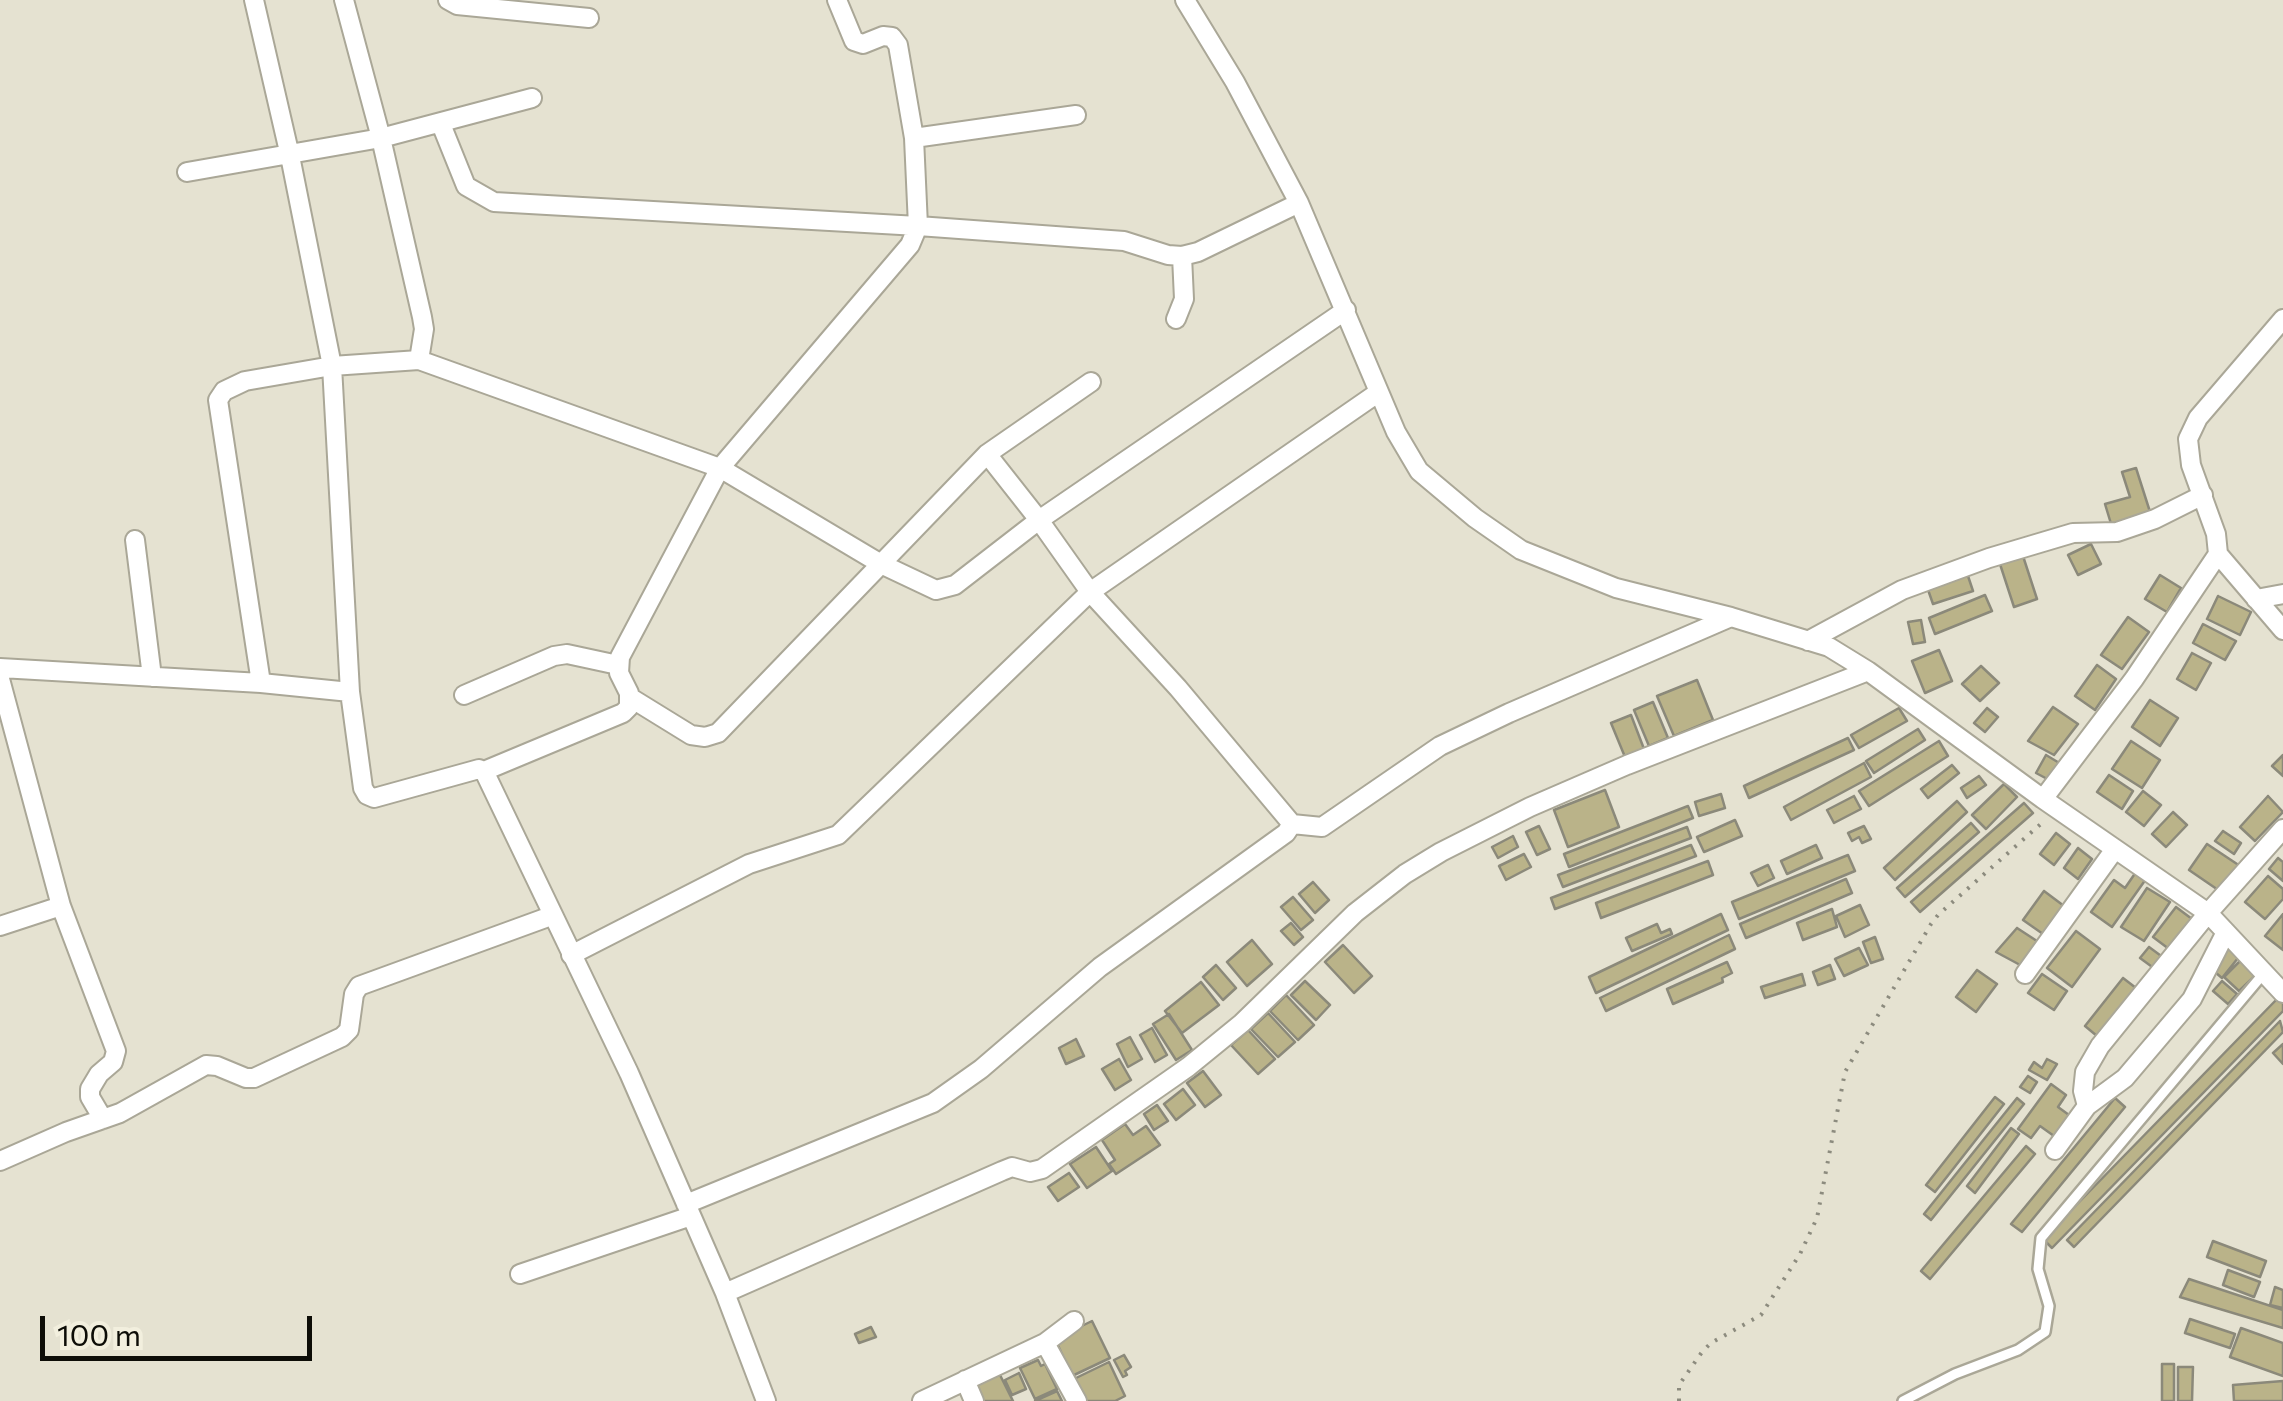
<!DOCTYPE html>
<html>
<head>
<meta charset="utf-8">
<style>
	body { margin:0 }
	#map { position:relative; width:2283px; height:1401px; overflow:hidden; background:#e5e2d1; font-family:Commissioner,sans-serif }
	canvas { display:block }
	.scale { position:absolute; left:40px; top:1316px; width:272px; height:45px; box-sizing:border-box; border:5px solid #0d0d07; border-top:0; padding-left:12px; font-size:30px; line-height:35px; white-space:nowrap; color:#0d0d07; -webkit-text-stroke:8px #f2efde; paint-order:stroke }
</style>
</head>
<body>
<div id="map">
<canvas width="2283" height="1401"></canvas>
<div class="scale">100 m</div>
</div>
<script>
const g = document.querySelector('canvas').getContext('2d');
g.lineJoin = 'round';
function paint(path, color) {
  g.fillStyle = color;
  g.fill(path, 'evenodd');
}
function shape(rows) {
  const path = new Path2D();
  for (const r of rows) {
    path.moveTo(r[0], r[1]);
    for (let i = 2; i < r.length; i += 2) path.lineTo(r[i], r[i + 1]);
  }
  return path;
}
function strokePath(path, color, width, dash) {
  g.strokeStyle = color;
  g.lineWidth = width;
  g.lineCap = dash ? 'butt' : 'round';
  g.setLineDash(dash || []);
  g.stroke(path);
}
const building = shape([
	[2136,468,2151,515,2112,527,2105,504,2130,497,2122,472,2136,468],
	[2091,544,2101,564,2078,575,2068,555,2091,544],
	[2022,553,2037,599,2014,607,1999,561,2022,553],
	[1966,570,1973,591,1933,604,1926,584,1966,570],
	[2160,575,2181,588,2167,612,2145,599,2160,575],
	[1985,595,1992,611,1935,634,1929,618,1985,595],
	[2218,596,2251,612,2240,635,2207,619,2218,596],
	[2128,617,2149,632,2122,669,2101,655,2128,617],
	[1921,620,1925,642,1913,644,1908,622,1921,620],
	[2203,624,2236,641,2225,660,2193,643,2203,624],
	[1939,650,1952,681,1925,693,1912,661,1939,650],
	[2192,653,2211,663,2196,690,2177,679,2192,653],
	[2097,665,2116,679,2095,710,2075,696,2097,665],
	[1981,666,1999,683,1980,701,1962,684,1981,666],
	[1697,680,1713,720,1674,736,1657,696,1697,680],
	[2150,700,2178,718,2160,746,2132,727,2150,700],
	[1653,702,1668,738,1649,746,1634,710,1653,702],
	[2053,707,2078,724,2054,755,2028,741,2053,707],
	[1899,708,1907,721,1859,748,1851,735,1899,708],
	[1987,708,1998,717,1985,732,1974,723,1987,708],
	[1631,715,1644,749,1625,757,1611,723,1631,715],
	[1918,729,1925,740,1874,773,1866,761,1918,729],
	[1848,738,1854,750,1749,798,1744,786,1848,738],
	[1939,741,1948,756,1869,806,1859,791,1939,741],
	[2131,741,2160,760,2142,788,2112,769,2131,741],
	[2046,755,2061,764,2051,781,2036,773,2046,755],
	[2283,755,2283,776,2272,766,2283,755],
	[1864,763,1871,777,1791,820,1784,807,1864,763],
	[1952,765,1959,773,1928,798,1921,789,1952,765],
	[2109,775,2133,791,2122,809,2097,792,2109,775],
	[1979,776,1986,785,1967,798,1961,788,1979,776],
	[2004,784,2017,797,1986,829,1972,815,2004,784],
	[1605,790,1619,827,1568,847,1554,810,1605,790],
	[2143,791,2161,805,2144,826,2126,812,2143,791],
	[1721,794,1725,808,1699,816,1695,802,1721,794],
	[1854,796,1861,809,1834,823,1827,810,1854,796],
	[2268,796,2283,812,2255,841,2240,827,2268,796],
	[1957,801,1967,812,1895,880,1884,868,1957,801],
	[2024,803,2033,813,1920,912,1911,902,2024,803],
	[1688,806,1693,818,1569,867,1564,854,1688,806],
	[2173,812,2187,825,2166,847,2152,834,2173,812],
	[1735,820,1742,836,1704,852,1697,837,1735,820],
	[1971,823,1979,832,1905,897,1897,888,1971,823],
	[1539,826,1550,849,1537,855,1526,832,1539,826],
	[1864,826,1871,839,1862,843,1859,837,1852,841,1848,833,1864,826],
	[1687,827,1691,838,1563,887,1558,875,1687,827],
	[2223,831,2241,843,2234,854,2215,841,2223,831],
	[2056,833,2070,844,2054,865,2040,854,2056,833],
	[1513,836,1518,847,1498,858,1492,847,1513,836],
	[2207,844,2243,868,2224,894,2189,870,2207,844],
	[1691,845,1696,856,1555,909,1551,898,1691,845],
	[1816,845,1822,858,1787,874,1781,861,1816,845],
	[2078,848,2092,859,2078,879,2064,868,2078,848],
	[1524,854,1531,867,1506,880,1499,866,1524,854],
	[1848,855,1855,871,1739,919,1732,902,1848,855],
	[2278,858,2283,862,2283,881,2269,869,2278,858],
	[1708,861,1713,875,1601,918,1596,903,1708,861],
	[1768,865,1774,878,1758,886,1751,873,1768,865],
	[2136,872,2146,879,2112,927,2091,912,2114,880,2125,888,2136,872],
	[2268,876,2283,889,2283,899,2265,919,2245,902,2268,876],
	[1846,879,1852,893,1746,938,1740,924,1846,879],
	[1313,882,1329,900,1315,913,1299,894,1313,882],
	[2147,888,2170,902,2144,941,2121,927,2147,888],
	[2044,891,2064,906,2043,934,2023,920,2044,891],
	[1293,897,1313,920,1301,930,1281,907,1293,897],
	[1860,905,1869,925,1845,937,1836,916,1860,905],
	[2176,907,2196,922,2173,952,2153,937,2176,907],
	[1832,909,1837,927,1803,940,1797,923,1832,909],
	[1721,914,1728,930,1596,993,1589,977,1721,914],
	[2283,914,2283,950,2265,936,2283,914],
	[1291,923,1303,937,1294,945,1281,931,1291,923],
	[1657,924,1661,933,1670,929,1672,934,1632,951,1626,938,1657,924],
	[2017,928,2040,943,2022,966,1996,952,2017,928],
	[2076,931,2100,949,2072,987,2047,968,2076,931],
	[1729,935,1735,949,1606,1011,1600,998,1729,935],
	[1875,937,1883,959,1871,963,1863,942,1875,937],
	[1252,940,1272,964,1247,986,1227,962,1252,940],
	[2229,943,2242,953,2222,978,2209,967,2229,943],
	[1343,945,1372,976,1354,993,1325,962,1343,945],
	[2149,947,2168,961,2159,972,2140,958,2149,947],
	[1859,948,1868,965,1844,976,1835,959,1859,948],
	[2244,957,2259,972,2239,991,2224,977,2244,957],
	[1727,962,1732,973,1722,978,1723,982,1673,1004,1667,989,1727,962],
	[1216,965,1236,988,1223,1000,1203,977,1216,965],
	[1830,965,1835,979,1818,985,1813,972,1830,965],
	[1977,970,1997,984,1976,1012,1956,997,1977,970],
	[1802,974,1805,985,1765,998,1761,987,1802,974],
	[2042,974,2067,991,2054,1010,2028,993,2042,974],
	[2123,978,2136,988,2097,1036,2085,1026,2123,978],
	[1305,981,1330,1005,1316,1020,1291,995,1305,981],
	[2222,981,2237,994,2228,1004,2213,991,2222,981],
	[1201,982,1219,1005,1182,1033,1165,1011,1201,982],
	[1286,995,1314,1025,1298,1040,1270,1011,1286,995],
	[2278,998,2283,1003,2283,1011,2052,1248,2043,1239,2278,998],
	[1268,1013,1295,1042,1278,1057,1251,1029,1268,1013],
	[1169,1014,1192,1050,1176,1060,1153,1024,1169,1014],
	[2280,1021,2283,1032,2074,1247,2067,1240,2280,1021],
	[1152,1028,1167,1055,1155,1062,1140,1035,1152,1028],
	[1248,1030,1275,1059,1258,1074,1231,1045,1248,1030],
	[1130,1037,1142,1059,1128,1067,1117,1044,1130,1037],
	[1076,1039,1084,1056,1066,1064,1059,1048,1076,1039],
	[2283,1044,2283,1064,2273,1053,2283,1044],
	[1119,1059,1131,1080,1115,1090,1102,1069,1119,1059],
	[2047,1059,2057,1064,2047,1080,2029,1070,2034,1062,2042,1068,2047,1059],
	[1203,1071,1221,1095,1205,1107,1187,1083,1203,1071],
	[2028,1076,2037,1082,2030,1093,2020,1087,2028,1076],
	[2051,1084,2066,1095,2058,1107,2069,1115,2054,1136,2040,1126,2031,1138,2018,1129,2051,1084],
	[1183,1089,1195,1105,1176,1120,1164,1104,1183,1089],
	[1995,1097,2004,1104,1935,1192,1926,1185,1995,1097],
	[2017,1098,2024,1104,1931,1220,1924,1214,2017,1098],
	[2115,1098,2125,1107,2022,1232,2011,1224,2115,1098],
	[1157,1105,1168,1121,1154,1130,1144,1114,1157,1105],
	[1125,1124,1133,1135,1146,1126,1160,1145,1116,1174,1109,1164,1115,1160,1102,1140,1125,1124],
	[2011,1128,2019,1134,1975,1193,1967,1186,2011,1128],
	[2026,1146,2035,1154,1930,1279,1921,1271,2026,1146],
	[1096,1147,1112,1171,1087,1188,1070,1164,1096,1147],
	[1069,1173,1079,1187,1058,1201,1048,1187,1069,1173],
	[2213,1241,2266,1261,2260,1277,2207,1257,2213,1241],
	[2228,1270,2260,1282,2254,1297,2223,1285,2228,1270],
	[2189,1279,2283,1310,2283,1328,2180,1297,2189,1279],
	[2275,1287,2283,1290,2283,1308,2270,1305,2275,1287],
	[2190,1319,2235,1334,2230,1348,2185,1333,2190,1319],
	[1092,1321,1110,1358,1072,1376,1055,1339,1092,1321],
	[871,1327,876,1337,859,1343,855,1334,871,1327],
	[2241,1328,2283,1343,2283,1376,2230,1357,2241,1328],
	[1124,1355,1131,1367,1125,1371,1127,1375,1123,1377,1114,1360,1124,1355],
	[1038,1360,1041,1366,1045,1364,1057,1389,1035,1399,1020,1368,1038,1360],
	[1109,1362,1125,1396,1115,1401,1085,1401,1074,1379,1109,1362],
	[2162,1364,2174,1364,2174,1401,2162,1401,2162,1364],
	[2178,1367,2193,1367,2192,1401,2178,1401,2178,1367],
	[997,1369,1013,1401,979,1401,975,1380,997,1369],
	[1019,1373,1026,1389,1012,1395,1005,1380,1019,1373],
	[2283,1381,2283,1401,2234,1401,2233,1385,2283,1381],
	[1057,1391,1062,1401,1035,1401,1057,1391]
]);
paint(building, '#bab389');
strokePath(building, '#8b897a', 2.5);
const service = shape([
	[1903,1401,1955,1374,2018,1350,2045,1332,2049,1306,2038,1269,2041,1238,2264,973]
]);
const minor = shape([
	[254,0,290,156,332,366,350,692,363,788,367,795,374,798,479,769,484,771,629,1073,725,1293,766,1401],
	[344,0,381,138,422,317,424,329,419,360],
	[448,0,457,5,589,18],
	[1185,0,1235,82,1299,203,1396,432,1419,471,1475,518,1521,550,1616,588,1731,617,1829,647,1868,671,2043,799,2208,913,2283,993],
	[441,124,466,186,494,202,918,226,1124,241,1168,255,1182,256,1198,252,1299,203],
	[914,138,1076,115],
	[187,172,381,138,532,98],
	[1176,319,1184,299,1182,256],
	[135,540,152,677],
	[2218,554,2283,630],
	[2256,599,2283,594],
	[1808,641,1902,590,1989,558,2073,533,2117,532,2155,519,2203,495],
	[0,668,261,683,350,692],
	[0,679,61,906,116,1051,113,1062,99,1074,90,1089,90,1097,103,1119],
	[261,683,218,400,224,391,245,381,332,366,419,360,720,468,881,564,936,590,955,585,1039,520,1346,310],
	[464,695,554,656,567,654,618,665],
	[631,698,691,735,705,737,718,733,987,454,1091,382],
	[484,771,623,713,629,707,629,693,619,673,620,657,720,468,910,245,918,226,914,138,898,45,892,37,883,36,863,44,854,41,837,0],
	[2043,799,2134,679,2218,554,2216,534,2191,465,2188,439,2198,418,2283,319],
	[1292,824,1322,827,1440,746,1509,713,1731,617],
	[0,926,61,906],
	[571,955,749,864,838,835,1090,592,1379,392],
	[2025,974,2115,849],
	[2087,1106,2125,1078,2192,999,2226,932],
	[2055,1150,2087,1106,2083,1091,2085,1072,2100,1046,2208,913,2283,829],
	[0,1161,66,1132,120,1113,206,1065,217,1066,246,1078,254,1078,342,1037,349,1030,354,994,359,986,551,916],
	[686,1204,933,1103,981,1069,1100,967,1286,833,1292,824,1178,688,1090,592,1039,520,987,454],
	[520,1274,691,1216],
	[725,1293,1002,1171,1012,1167,1030,1172,1042,1169,1188,1067,1242,1023,1355,913,1405,874,1441,852,1530,807,1627,765,1868,671],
	[1045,1343,1077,1401],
	[965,1380,974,1401],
	[922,1401,1045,1343,1074,1321]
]);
strokePath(service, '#aaa797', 14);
strokePath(minor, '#aaa797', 22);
strokePath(shape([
	[1679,1401,1679,1385,1702,1352,1711,1343,1761,1315,1800,1254,1817,1218,1845,1072,1931,924,1938,915,2043,822]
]), '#8c8b7e', 4, [2.5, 8]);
strokePath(service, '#fff', 9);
strokePath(minor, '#fff', 18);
</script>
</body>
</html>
